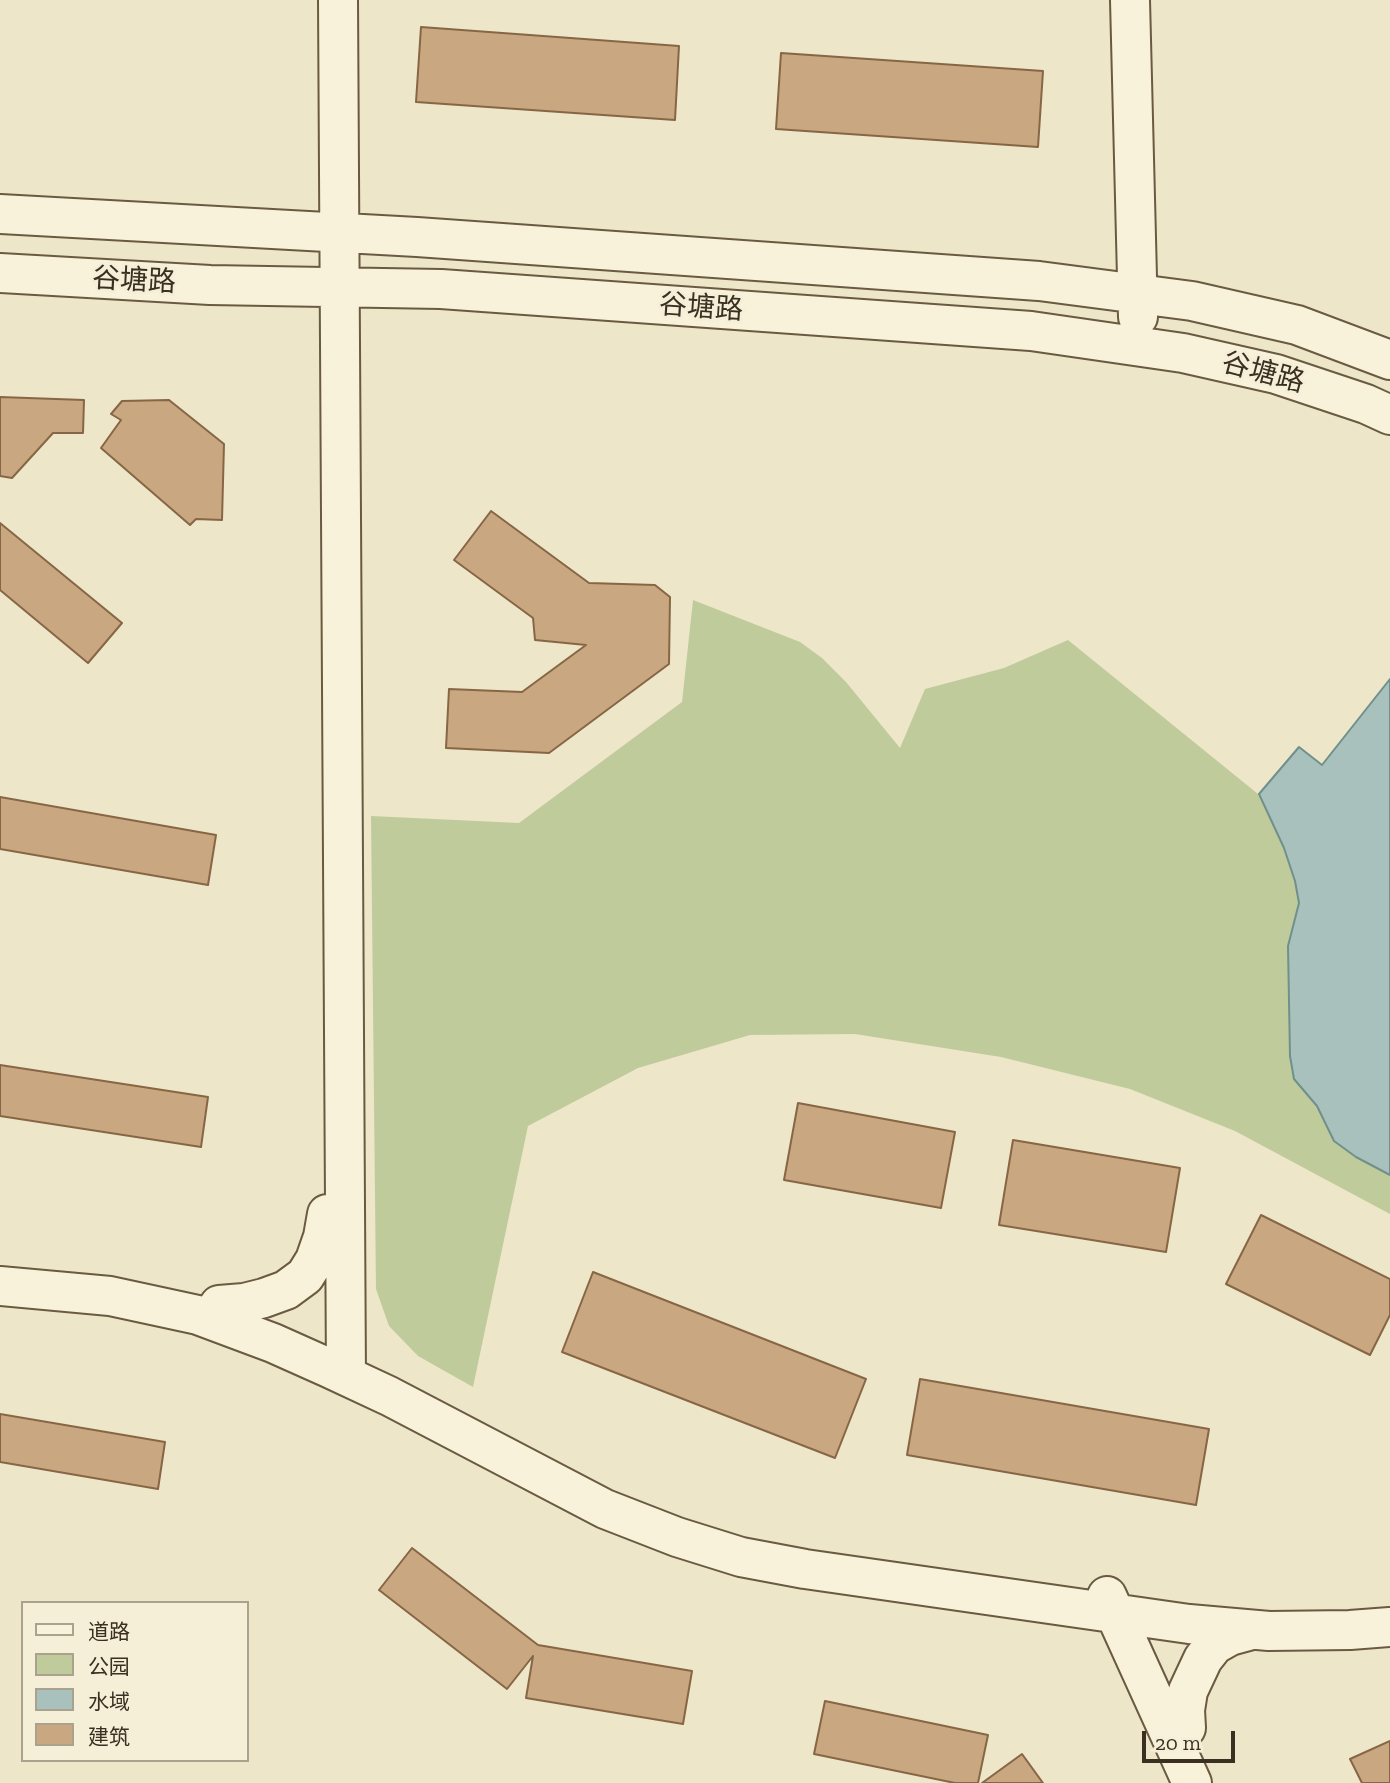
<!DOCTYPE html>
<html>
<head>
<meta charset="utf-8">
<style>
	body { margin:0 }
	#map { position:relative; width:1390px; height:1783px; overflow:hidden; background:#ede6c8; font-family:"Zilla Slab","Noto Sans SC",serif }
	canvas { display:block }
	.legend { position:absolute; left:21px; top:1601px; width:228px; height:161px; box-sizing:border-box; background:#f5efd8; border:2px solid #aaa28f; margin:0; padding:9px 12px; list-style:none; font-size:21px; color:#3a2f21 }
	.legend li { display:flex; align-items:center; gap:14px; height:35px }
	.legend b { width:35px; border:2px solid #aaa28f }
	.scale { position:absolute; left:1142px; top:1731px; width:93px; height:32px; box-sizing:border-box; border:4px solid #3a2f21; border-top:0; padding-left:9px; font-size:21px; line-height:24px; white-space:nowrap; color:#3a2f21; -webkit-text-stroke:5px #f5efd8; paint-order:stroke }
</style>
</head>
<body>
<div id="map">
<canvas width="1390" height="1783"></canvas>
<ul class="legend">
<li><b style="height:9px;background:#f8f2db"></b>道路</li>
<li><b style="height:19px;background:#c0cb9c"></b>公园</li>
<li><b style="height:19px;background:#a9c1bd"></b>水域</li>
<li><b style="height:19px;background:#c9a780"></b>建筑</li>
</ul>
<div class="scale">20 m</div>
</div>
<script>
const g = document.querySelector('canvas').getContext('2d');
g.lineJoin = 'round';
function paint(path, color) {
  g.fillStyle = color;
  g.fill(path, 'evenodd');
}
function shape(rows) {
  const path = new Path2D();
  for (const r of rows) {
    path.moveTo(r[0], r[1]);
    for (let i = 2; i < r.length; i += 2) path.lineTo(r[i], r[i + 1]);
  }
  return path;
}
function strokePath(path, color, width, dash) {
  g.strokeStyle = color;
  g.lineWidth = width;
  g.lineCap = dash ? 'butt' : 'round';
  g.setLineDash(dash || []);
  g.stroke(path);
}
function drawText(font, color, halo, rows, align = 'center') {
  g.font = font + ' "Zilla Slab","Noto Sans SC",serif';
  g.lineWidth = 6;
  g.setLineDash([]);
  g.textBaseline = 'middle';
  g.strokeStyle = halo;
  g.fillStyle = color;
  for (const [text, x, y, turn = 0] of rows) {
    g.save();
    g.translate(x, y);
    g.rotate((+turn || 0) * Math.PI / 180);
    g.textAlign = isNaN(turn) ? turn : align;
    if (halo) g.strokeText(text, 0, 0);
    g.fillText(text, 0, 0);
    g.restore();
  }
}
paint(shape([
	[693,600,800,642,822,658,846,682,900,748,925,689,1004,668,1068,640,1258,794,1299,747,1322,765,1390,679,1390,1214,1235,1131,1130,1089,1001,1057,855,1034,750,1035,638,1068,528,1126,473,1387,418,1356,389,1326,376,1289,371,816,519,823,682,702]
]), '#c0cb9c');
const water = shape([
	[1390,679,1390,1175,1356,1157,1334,1141,1317,1106,1294,1079,1290,1056,1288,946,1299,903,1295,881,1284,848,1259,794,1299,747,1322,765,1390,679]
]);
paint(water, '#a9c1bd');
strokePath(water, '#70908b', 2);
const building = shape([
	[421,27,679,46,675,120,416,102,421,27],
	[781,53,1043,71,1038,147,776,129,781,53],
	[0,397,84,400,83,433,53,433,12,478,0,476,0,397],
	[169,400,224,444,222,520,196,519,190,525,101,448,121,420,111,414,122,401,169,400],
	[491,511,589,583,655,585,670,597,669,664,549,753,446,748,449,689,522,692,586,645,535,640,533,618,454,560,491,511],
	[0,523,122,623,88,663,0,590,0,523],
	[0,797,216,835,208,885,0,849,0,797],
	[0,1065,208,1097,201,1147,0,1116,0,1065],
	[798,1103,955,1132,941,1208,784,1180,798,1103],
	[1013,1140,1180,1168,1166,1252,999,1225,1013,1140],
	[1261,1215,1390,1279,1390,1315,1370,1355,1226,1284,1261,1215],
	[593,1272,866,1379,835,1458,562,1352,593,1272],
	[920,1379,1209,1429,1196,1505,907,1455,920,1379],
	[0,1414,165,1442,158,1489,0,1462,0,1414],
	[412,1548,538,1645,692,1671,683,1724,526,1698,533,1656,507,1689,379,1590,412,1548],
	[825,1701,988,1735,978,1783,955,1783,814,1754,825,1701],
	[1390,1741,1390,1783,1362,1783,1350,1759,1390,1741],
	[1022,1754,1043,1783,982,1783,1022,1754]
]);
paint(building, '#c9a780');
strokePath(building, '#876645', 2);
const secondary = shape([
	[338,0,346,1376],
	[1130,0,1138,317],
	[0,214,417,237,1039,281,1192,301,1297,325,1390,360],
	[0,273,210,285,441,289,1031,331,1183,353,1276,374,1366,404,1390,415],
	[0,1286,110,1296,198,1315,273,1343,329,1368,389,1396,605,1509,677,1537,741,1557,805,1569,1189,1624,1269,1631,1350,1630,1390,1627],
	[219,1305,244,1303,264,1298,286,1290,305,1276,315,1260,323,1237,327,1214],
	[1107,1596,1192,1783],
	[1186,1728,1185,1710,1188,1691,1203,1659,1214,1645,1230,1636,1252,1630]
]);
strokePath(secondary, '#6a5a41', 42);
strokePath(secondary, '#f8f2db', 38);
drawText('28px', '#3a2f21', '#f5efd8', [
	["谷塘路",134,281,3],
	["谷塘路",701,308,4],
	["谷塘路",1263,373,15]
]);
</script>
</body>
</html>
